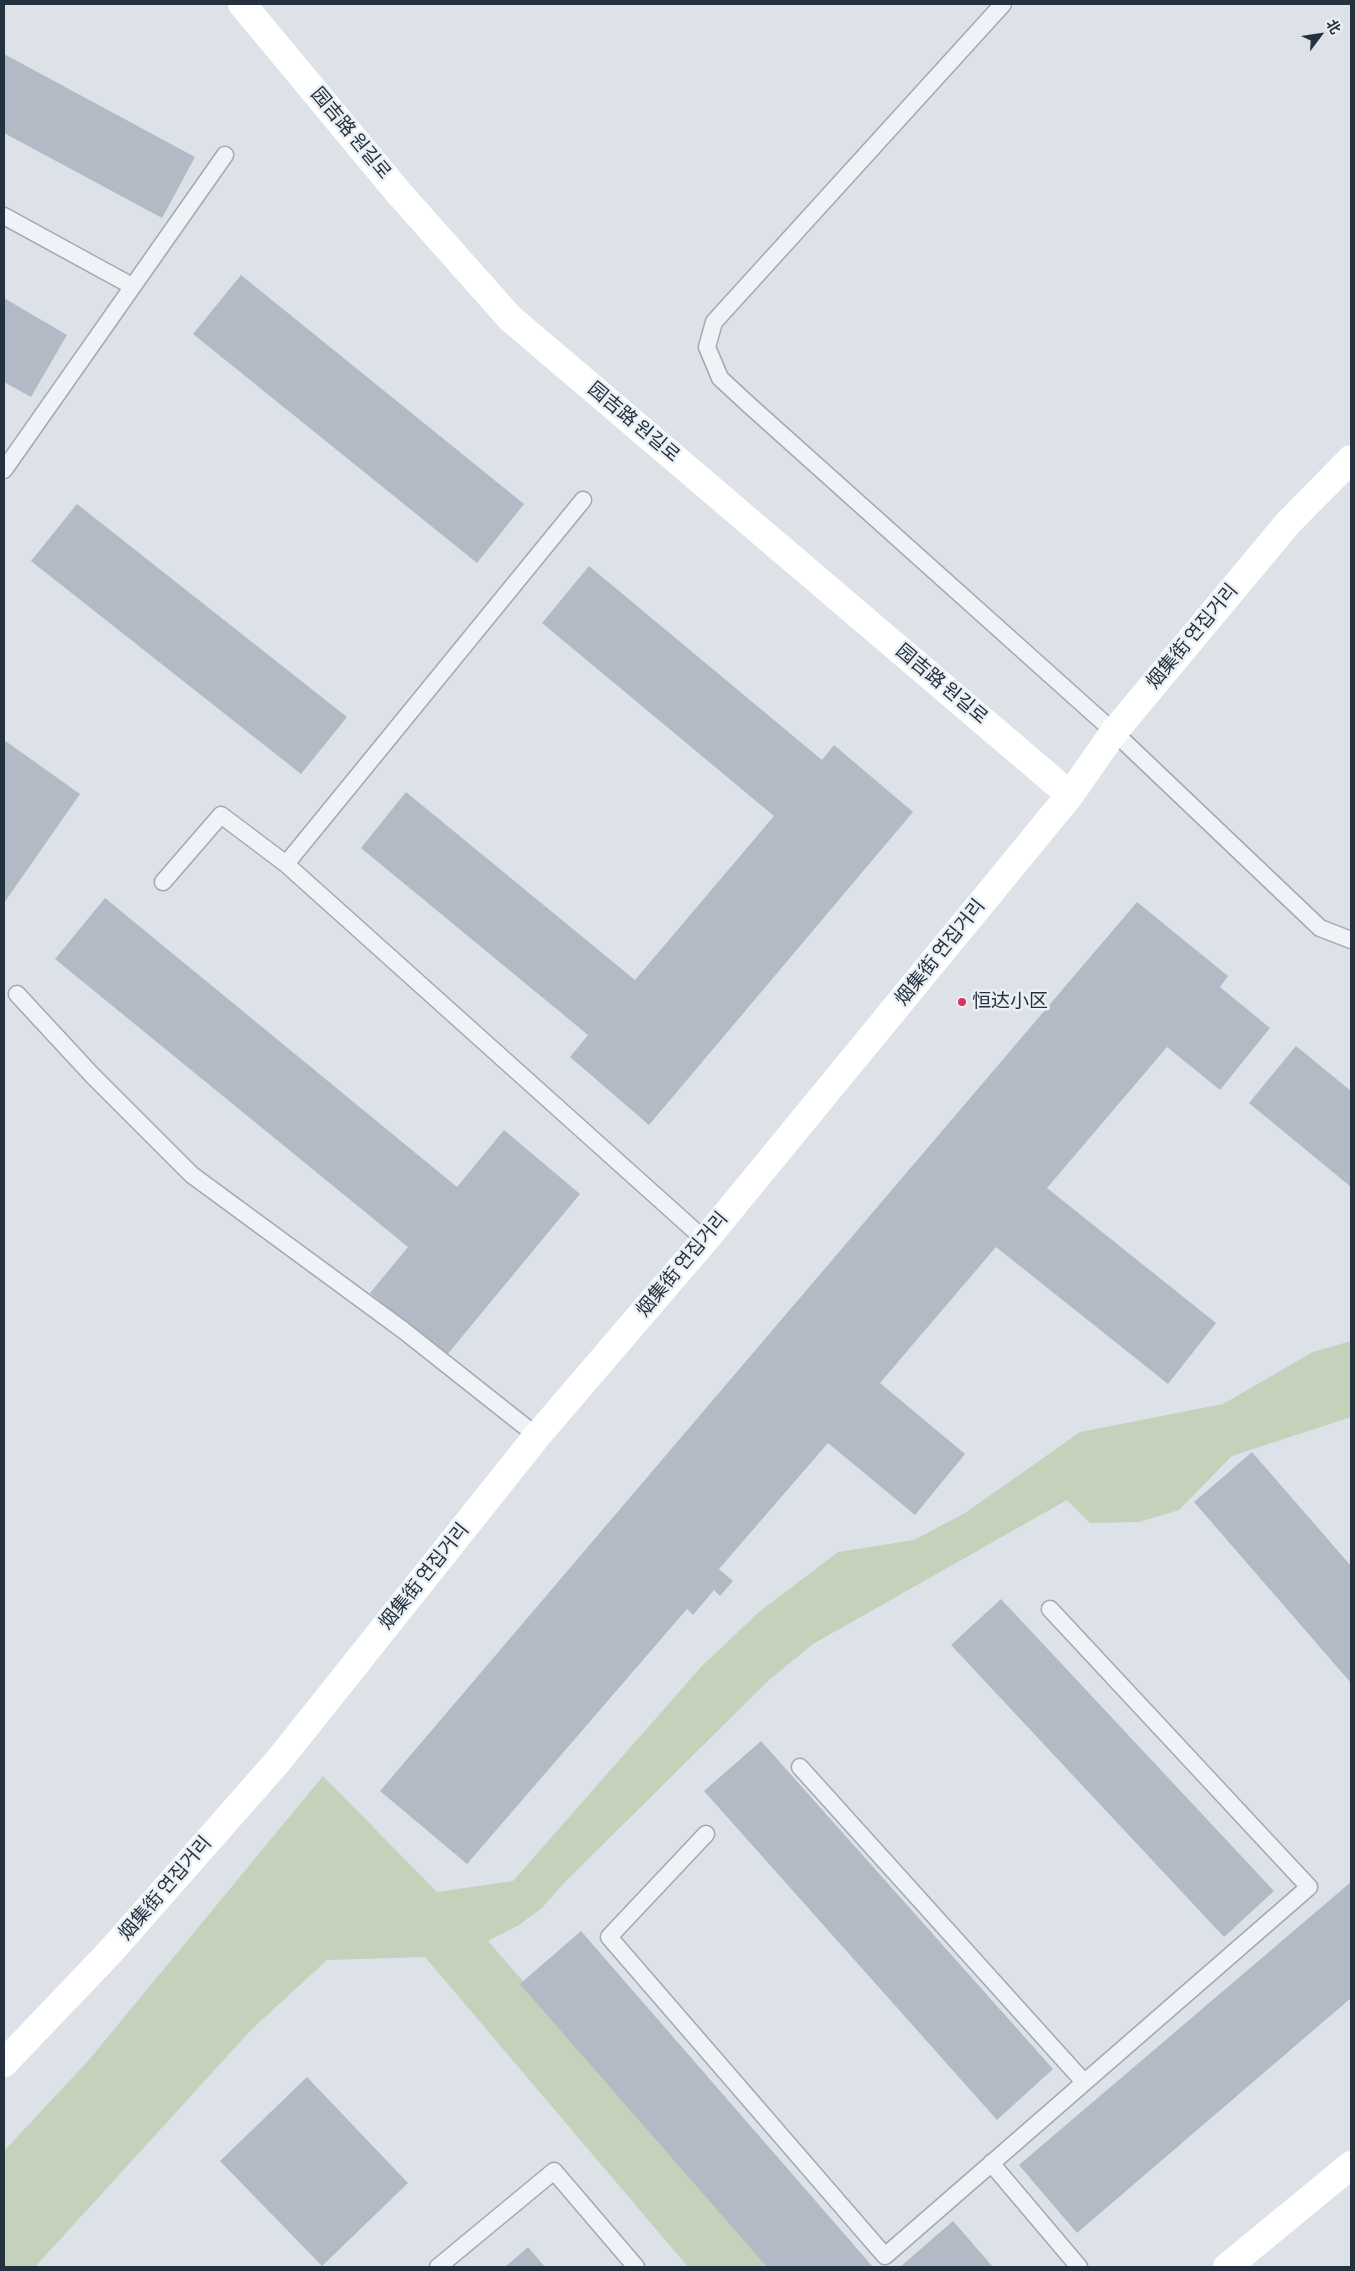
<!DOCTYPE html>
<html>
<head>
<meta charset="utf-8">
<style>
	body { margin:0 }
	#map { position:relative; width:1355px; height:2271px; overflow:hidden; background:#dce2e8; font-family:"Sofia Sans Condensed","Noto Sans SC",sans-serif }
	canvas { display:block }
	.frame { position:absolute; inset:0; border:5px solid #24313f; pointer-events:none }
	.north { position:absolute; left:1295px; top:10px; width:50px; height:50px; -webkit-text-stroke:4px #ebf0f5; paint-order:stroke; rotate:59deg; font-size:14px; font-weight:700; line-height:20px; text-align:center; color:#24313f }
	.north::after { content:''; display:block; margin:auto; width:18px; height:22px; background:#24313f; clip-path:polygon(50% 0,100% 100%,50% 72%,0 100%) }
</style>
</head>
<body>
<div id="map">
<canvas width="1355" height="2271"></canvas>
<div class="frame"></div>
<div class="north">北</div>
</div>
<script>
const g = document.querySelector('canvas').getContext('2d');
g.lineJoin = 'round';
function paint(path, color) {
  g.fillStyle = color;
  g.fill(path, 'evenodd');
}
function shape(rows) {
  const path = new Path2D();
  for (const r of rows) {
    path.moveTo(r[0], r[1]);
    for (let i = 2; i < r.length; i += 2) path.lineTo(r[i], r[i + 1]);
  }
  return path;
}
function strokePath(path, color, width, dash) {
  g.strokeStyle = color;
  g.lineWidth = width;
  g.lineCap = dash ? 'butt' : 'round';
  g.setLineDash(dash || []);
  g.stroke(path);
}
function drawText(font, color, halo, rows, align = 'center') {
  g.font = font + ' "Sofia Sans Condensed","Noto Sans SC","Noto Sans KR",sans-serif';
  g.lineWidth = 5;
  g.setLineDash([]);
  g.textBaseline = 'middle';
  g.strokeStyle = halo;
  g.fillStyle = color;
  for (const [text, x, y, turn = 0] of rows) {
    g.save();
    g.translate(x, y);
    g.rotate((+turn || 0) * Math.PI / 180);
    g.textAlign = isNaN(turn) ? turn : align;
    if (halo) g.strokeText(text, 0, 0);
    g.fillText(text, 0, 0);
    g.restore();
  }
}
paint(shape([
	[1351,1341,1351,1417,1232,1456,1179,1510,1139,1522,1090,1523,1067,1500,813,1644,767,1682,564,1883,542,1908,519,1925,488,1941,771,2267,688,2267,425,1957,327,1960,251,2030,35,2267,4,2267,4,2151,88,2061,323,1776,437,1892,513,1881,701,1667,759,1612,838,1552,914,1540,965,1513,1080,1432,1223,1404,1313,1352]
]), '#c4d2bc');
paint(shape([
	[4,54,195,157,162,218,4,133],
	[241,275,524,504,477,563,193,334],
	[4,298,67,335,31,397,4,382],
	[77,504,347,717,301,774,31,561],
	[589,566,822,760,834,745,913,812,649,1125,570,1057,588,1035,361,848,406,792,635,980,774,816,542,623],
	[4,740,80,794,4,903],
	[105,898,457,1187,504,1130,580,1194,446,1356,370,1293,408,1247,55,959],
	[1137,902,1228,976,1220,987,1270,1028,1220,1090,1167,1047,1047,1188,1216,1323,1168,1384,996,1247,880,1383,965,1454,915,1515,828,1443,719,1569,733,1581,720,1596,714,1590,693,1615,687,1609,467,1864,380,1791],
	[1296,1046,1351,1091,1351,1187,1249,1103],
	[1252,1452,1351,1566,1351,1683,1194,1502],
	[1001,1599,1274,1891,1224,1937,951,1645],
	[761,1741,1053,2069,997,2120,704,1791],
	[1351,1882,1351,1998,1077,2233,1019,2165],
	[581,1931,873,2267,767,2267,520,1984],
	[307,2077,408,2183,322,2266,220,2161],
	[953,2221,993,2267,900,2267],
	[528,2247,545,2267,505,2267]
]), '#b2bbc5');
const lane = shape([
	[1003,4,714,322,707,347,720,378,748,404,1114,732,1320,928,1351,940],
	[4,216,132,286],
	[4,470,225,155],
	[286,864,583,500],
	[163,882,221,815,286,864,705,1240],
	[17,994,92,1075,192,1175,403,1330,537,1436],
	[800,1767,1084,2082],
	[706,1834,609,1937,885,2256,1309,1887,1050,1609],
	[991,2163,1079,2267],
	[438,2267,554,2171,636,2267]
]);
strokePath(lane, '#a1a9b2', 19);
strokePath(lane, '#eff2f6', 16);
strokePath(shape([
	[242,4,398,192,510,318,1070,795],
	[4,2063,111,1951,279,1760,537,1436,705,1240,1070,795,1114,732,1288,523,1351,459],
	[1227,2267,1351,2165]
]), '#fff', 28);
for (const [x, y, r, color] of [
	[962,1002,5,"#dc325e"]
]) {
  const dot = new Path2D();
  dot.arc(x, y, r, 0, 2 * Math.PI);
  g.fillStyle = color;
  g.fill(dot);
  strokePath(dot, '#ebf0f5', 2);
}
drawText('19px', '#24313f', '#ebf0f5', [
	["园吉路 원길로",350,134,50],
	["园吉路 원길로",633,423,40],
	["烟集街 연집거리",1193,637,-50],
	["园吉路 원길로",941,685,40],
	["烟集街 연집거리",941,953,-51],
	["烟集街 연집거리",683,1265,-50],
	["烟集街 연집거리",425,1577,-51],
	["烟集街 연집거리",166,1889,-49]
]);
drawText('19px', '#24313f', '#ebf0f5', [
	["恒达小区",972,1002]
], 'left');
</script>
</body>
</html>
